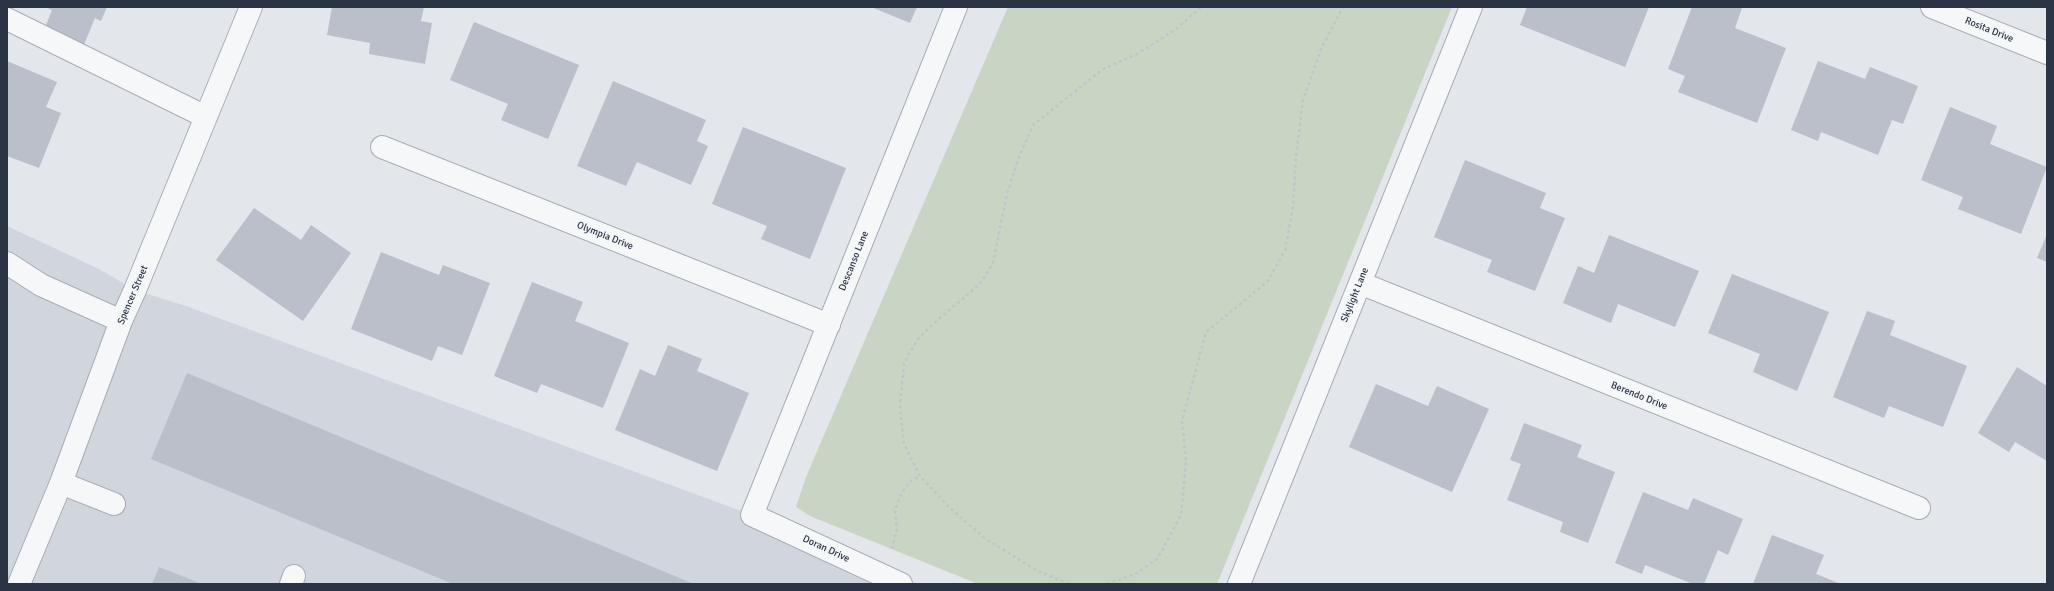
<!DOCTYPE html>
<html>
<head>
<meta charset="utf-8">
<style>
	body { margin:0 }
	#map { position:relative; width:2054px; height:591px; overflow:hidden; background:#e3e6eb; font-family:Signika,sans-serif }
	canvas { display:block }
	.frame { position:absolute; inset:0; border:8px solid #2a3444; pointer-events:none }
</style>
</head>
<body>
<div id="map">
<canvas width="2054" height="591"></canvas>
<div class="frame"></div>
</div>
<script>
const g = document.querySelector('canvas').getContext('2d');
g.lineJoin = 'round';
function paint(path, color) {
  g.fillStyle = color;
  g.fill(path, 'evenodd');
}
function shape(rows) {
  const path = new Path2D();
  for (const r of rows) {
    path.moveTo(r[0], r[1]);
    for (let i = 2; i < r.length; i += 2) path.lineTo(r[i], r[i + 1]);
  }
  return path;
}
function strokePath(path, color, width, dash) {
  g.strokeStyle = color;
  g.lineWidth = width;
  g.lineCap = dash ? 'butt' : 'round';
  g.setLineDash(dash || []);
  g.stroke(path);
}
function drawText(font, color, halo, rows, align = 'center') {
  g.font = font + ' Signika,sans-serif';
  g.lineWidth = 3;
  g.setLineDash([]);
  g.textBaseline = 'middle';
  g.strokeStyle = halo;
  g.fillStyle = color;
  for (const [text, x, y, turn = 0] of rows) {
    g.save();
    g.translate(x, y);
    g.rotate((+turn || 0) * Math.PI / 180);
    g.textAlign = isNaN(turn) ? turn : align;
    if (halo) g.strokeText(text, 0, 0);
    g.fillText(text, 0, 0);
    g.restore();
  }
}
paint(shape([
	[7,226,99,269,135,290,186,306,752,515,901,584,7,584]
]), '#d1d5dd');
paint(shape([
	[1008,7,1452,7,1217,584,978,584,810,516,796,507,806,477]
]), '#c8d5c4');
paint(shape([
	[45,7,107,7,101,21,95,18,83,47,44,30,52,10],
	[332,7,424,7,421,21,432,23,425,64,369,54,370,43,327,35],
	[871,7,917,7,910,23],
	[1527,7,1649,7,1625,67,1520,25],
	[1692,7,1742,8,1735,28,1786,48,1757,123,1678,92,1685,76,1668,69],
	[474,22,579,65,548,139,501,120,508,104,450,80],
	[7,61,57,82,46,107,61,113,39,168,7,156],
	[1818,61,1865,79,1870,67,1918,86,1903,124,1892,120,1878,155,1821,132,1818,141,1791,130],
	[613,81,706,120,697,141,708,146,691,185,637,162,626,186,577,166],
	[1950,107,1997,126,1990,144,2047,167,2021,234,1958,209,1963,197,1921,180],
	[743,127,846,168,810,259,761,239,767,226,712,204],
	[1465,160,1546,193,1540,208,1565,218,1535,291,1487,272,1492,260,1434,237],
	[254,208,301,240,311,225,351,253,303,321,216,260],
	[2047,234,2047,262,2037,258],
	[1609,235,1699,271,1675,327,1618,304,1611,323,1563,303,1578,266,1594,273],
	[381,252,439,275,443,265,490,283,462,355,438,346,432,361,351,329],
	[1732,274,1829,312,1797,391,1753,372,1760,354,1708,333],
	[532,282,583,302,575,321,629,343,603,408,541,384,537,393,494,376],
	[1867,311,1895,321,1890,335,1967,366,1943,427,1889,406,1884,418,1833,397],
	[668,345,702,359,697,371,749,393,717,471,615,430,640,369,655,376],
	[2017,367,2047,386,2047,461,2015,442,2009,452,1978,433],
	[187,373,694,584,453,584,151,459],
	[1376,384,1428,406,1437,386,1489,409,1452,492,1349,447],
	[1524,423,1582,445,1577,457,1615,472,1588,543,1560,532,1563,522,1507,500,1521,464,1510,460],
	[1643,492,1688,510,1693,498,1743,519,1728,555,1718,550,1704,584,1693,584,1645,565,1642,574,1615,563],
	[1772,535,1824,555,1816,574,1841,584,1753,584],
	[159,567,202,584,152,584]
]), '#babfc9');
const minor = shape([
	[1932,7,2047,53],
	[7,19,206,117],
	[382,147,829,325],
	[7,263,41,285,121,321],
	[1360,283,1919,508],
	[61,483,114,504],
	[19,584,61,483,121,321,135,290,251,7],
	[291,584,294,576],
	[901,584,752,515,956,7],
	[1239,584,1471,7]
]);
strokePath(minor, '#a8adb6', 24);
strokePath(shape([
	[892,549,897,529,895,511,900,496,909,482,920,476],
	[1069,584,1036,570,983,537,949,507,920,476,904,444,900,407,904,363,918,339,934,323,980,284,993,263,1007,194,1019,157,1033,125,1103,69,1137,54,1175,30,1201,7],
	[1107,584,1137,573,1158,558,1181,515,1186,461,1182,421,1206,332,1268,281,1285,250,1293,207,1296,157,1303,100,1321,49,1343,7]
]), '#c1c4ca', 2.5, [3, 3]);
strokePath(minor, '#f6f7f9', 22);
drawText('10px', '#2a3444', '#f3f5f8', [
	["Rosita Drive",1989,30,22],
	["Olympia Drive",605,236,22],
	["Descanso Lane",854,261,-68],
	["Spencer Street",133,295,-67],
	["Skylight Lane",1355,295,-68],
	["Berendo Drive",1639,396,22],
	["Doran Drive",826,549,25]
]);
</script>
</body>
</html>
